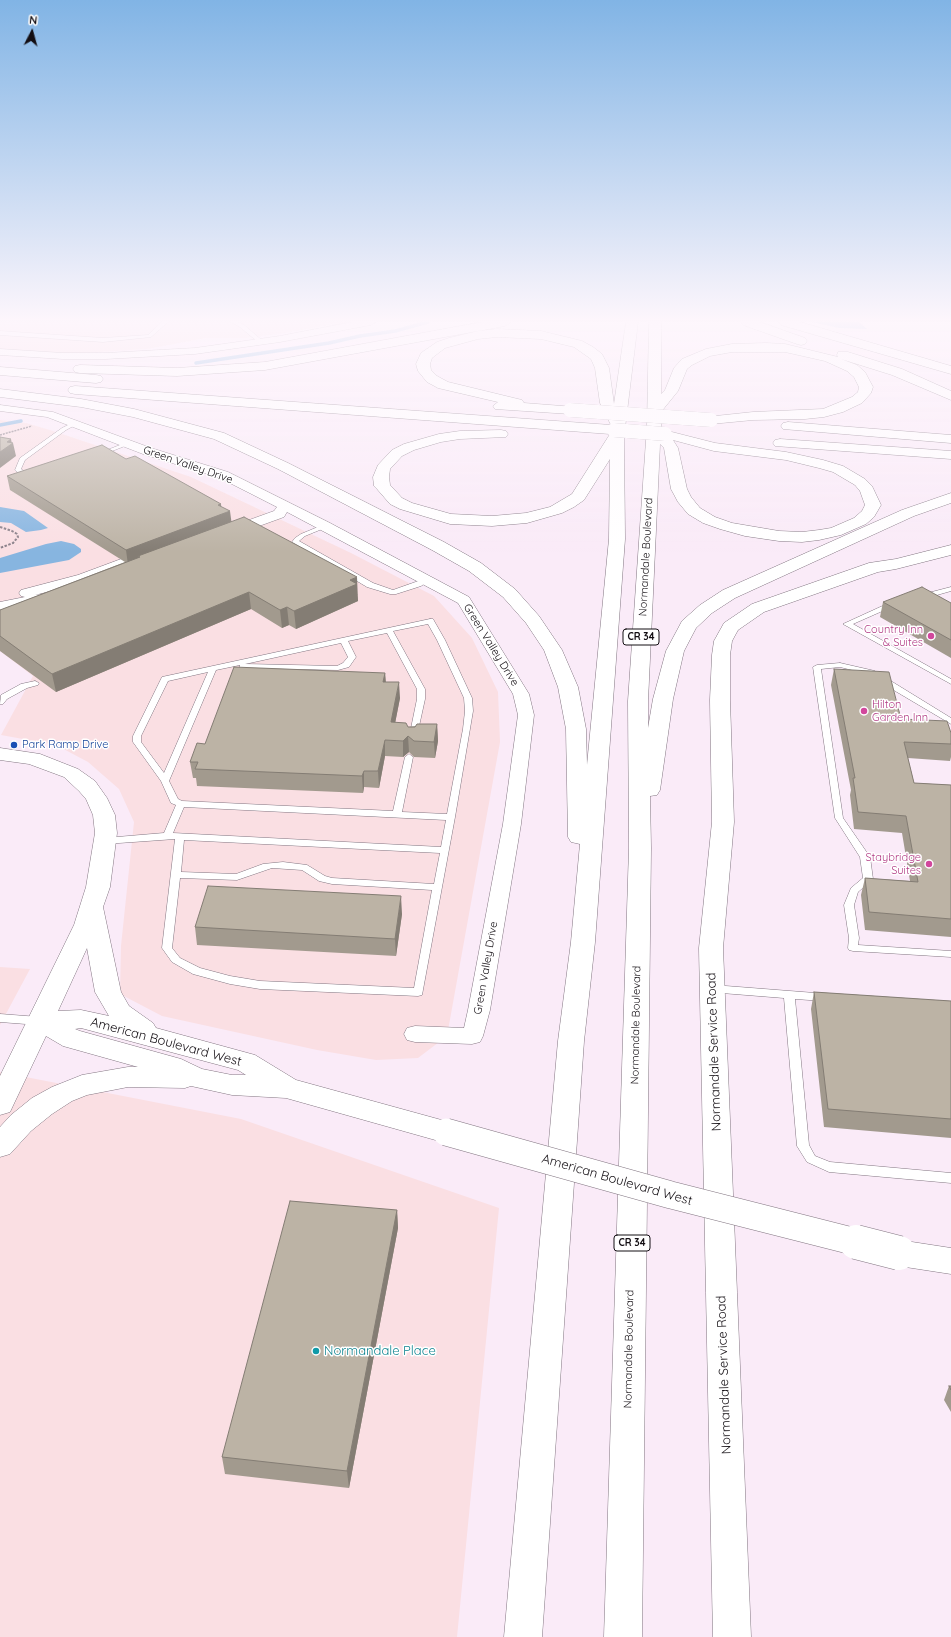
<!DOCTYPE html>
<html>
<head>
<meta charset="utf-8">
<style>
	body { margin:0 }
	#map { position:relative; width:951px; height:1637px; overflow:hidden; background:#faebf8; font-family:Quicksand,sans-serif }
	canvas { display:block }
	.north { position:absolute; left:12px; top:12px; width:40px; height:40px; -webkit-text-stroke:3px #fff; paint-order:stroke; rotate:6deg; font-size:11px; font-weight:700; line-height:16px; text-align:center; color:#130e13 }
	.north::after { content:''; display:block; margin:auto; width:14px; height:18px; background:#130e13; clip-path:polygon(50% 0,100% 100%,50% 72%,0 100%) }
</style>
</head>
<body>
<div id="map">
<canvas width="951" height="1637"></canvas>
<div class="north">N</div>
</div>
<script>
const g = document.querySelector('canvas').getContext('2d');
g.lineJoin = 'round';
function paint(path, color) {
  g.fillStyle = color;
  g.fill(path, 'evenodd');
}
function shape(rows) {
  const path = new Path2D();
  for (const r of rows) {
    path.moveTo(r[0], r[1]);
    for (let i = 2; i < r.length; i += 2) path.lineTo(r[i], r[i + 1]);
  }
  return path;
}
function strokePath(path, color, width, dash) {
  g.strokeStyle = color;
  g.lineWidth = width;
  g.lineCap = dash ? 'butt' : 'round';
  g.setLineDash(dash || []);
  g.stroke(path);
}
function drawText(font, color, halo, rows, align = 'center') {
  g.font = font + ' Quicksand,sans-serif';
  g.lineWidth = 3;
  g.setLineDash([]);
  g.textBaseline = 'middle';
  g.strokeStyle = halo;
  g.fillStyle = color;
  for (const [text, x, y, turn = 0] of rows) {
    g.save();
    g.translate(x, y);
    g.rotate((+turn || 0) * Math.PI / 180);
    g.textAlign = isNaN(turn) ? turn : align;
    if (halo) g.strokeText(text, 0, 0);
    g.fillText(text, 0, 0);
    g.restore();
  }
}
paint(shape([
	[0,322,345,322,285,333,246,338,206,338,147,349,68,354,0,350],
	[0,420,26,423,50,430,191,477,351,553,434,596,472,638,498,692,500,742,447,1036,418,1058,376,1060,317,1050,162,1016,120,994,121,946,134,822,119,789,88,762,56,745,1,735,33,676,0,651],
	[0,967,30,969,0,1025],
	[0,1072,241,1119,499,1208,457,1637,0,1637]
]), '#fadfe3');
paint(shape([
	[812,322,859,322,867,329,839,328],
	[0,507,24,511,48,528,41,530,26,532,11,523,0,522],
	[61,541,74,544,81,549,81,552,69,560,0,573,0,558,46,544]
]), '#87b5e0');
strokePath(shape([
	[196,363,329,343,360,336,395,331,428,322],
	[0,425,21,421]
]), '#87b5e0', 3.5);
const service = shape([
	[162,322,168,322,151,337,103,342,0,335,0,331,103,338,148,335,162,322],
	[231,322,238,322,244,325,264,342,259,343,240,327,231,322],
	[74,422,79,423,66,430,25,460,21,469,28,474,33,475,33,477,25,477,16,471,15,470,20,458,62,428,74,422],
	[125,443,130,444,102,455,97,454,125,443],
	[325,524,328,526,327,527,305,536,299,541,373,583,393,590,424,579,426,578,430,580,421,586,396,594,390,594,367,587,292,542,295,538,301,534,325,524],
	[951,587,951,591,923,599,919,597,920,595,951,587],
	[889,603,892,603,896,605,853,624,951,679,951,684,843,624,889,603],
	[430,619,433,619,445,640,472,698,473,711,455,817,422,995,418,996,260,989,230,984,193,974,172,962,162,948,175,839,105,844,100,841,105,838,164,833,176,805,171,803,161,781,133,742,133,736,162,677,430,619],
	[428,624,437,640,464,698,465,711,463,729,447,814,402,812,413,757,409,754,405,757,393,811,182,801,178,799,169,781,216,670,240,665,240,668,243,668,338,670,349,667,356,657,348,641,387,633,417,689,417,699,409,738,410,740,416,740,425,699,425,689,393,631,428,624],
	[341,643,348,657,343,663,337,666,245,664,341,643],
	[208,672,164,773,141,742,141,736,168,681,208,672],
	[184,807,446,820,441,847,173,833,184,807],
	[184,840,440,853,434,884,332,878,325,876,307,865,283,862,263,864,236,874,181,872,184,840],
	[272,868,302,870,319,881,332,884,432,890,414,988,260,981,230,976,200,968,180,958,172,948,180,878,237,880,272,868],
	[840,663,875,671,876,673,872,675,840,667,821,669,843,818,870,857,873,879,858,892,854,905,859,938,858,945,951,951,951,957,853,951,849,950,848,948,849,938,844,905,851,888,863,878,860,857,835,818,813,667,817,665,840,663],
	[880,678,886,678,951,718,951,724,880,682,879,680,880,678],
	[35,681,39,683,38,685,27,688,7,699,3,704,0,704,1,695,21,684,35,681],
	[713,985,828,994,829,997,828,1000,824,1001,795,999,809,1145,815,1156,830,1162,951,1173,951,1183,829,1172,807,1162,797,1146,784,998,709,992,708,989,709,986,713,985],
	[0,1014,39,1017,43,1018,44,1021,43,1024,39,1025,0,1022,0,1014]
]);
const minor = shape([
	[352,322,376,322,371,325,280,342,195,354,106,359,63,359,0,355,0,349,63,353,106,353,195,348,280,336,352,322],
	[0,405,53,412,151,448,228,472,330,523,469,597,529,694,534,715,521,824,490,1010,483,1036,480,1042,472,1044,415,1042,407,1040,404,1034,407,1028,415,1026,464,1028,468,1010,503,824,518,715,513,694,458,603,287,512,284,517,237,534,227,534,225,531,227,528,274,511,277,507,220,478,143,454,47,417,0,411,0,405],
	[148,549,153,550,155,553,153,556,88,581,35,595,42,594,47,595,49,598,47,601,0,610,0,602,25,597,21,596,19,593,21,590,78,575,148,549]
]);
const tertiary = shape([
	[779,322,800,322,951,366,951,374,781,325,779,322],
	[951,545,951,555,896,569,878,572,764,612,738,630,732,641,730,655,730,700,734,822,723,948,751,1637,713,1637,699,948,712,822,710,700,712,655,714,641,724,623,752,604,869,563,896,559,951,545],
	[0,748,40,754,78,769,95,781,107,798,115,815,117,833,110,887,103,907,121,992,129,1006,153,1023,156,1028,255,1055,296,1080,456,1124,460,1132,456,1140,446,1143,286,1098,232,1095,191,1086,185,1088,128,1087,87,1095,72,1101,52,1114,31,1131,10,1154,0,1157,0,1127,11,1115,32,1098,52,1087,82,1075,128,1067,138,1067,63,1046,46,1036,10,1112,0,1115,0,1076,74,925,86,887,95,833,93,815,86,799,79,791,64,777,29,764,0,760,0,748],
	[87,948,95,992,109,1016,81,1010,58,1011,87,948],
	[81,1028,238,1070,246,1075,232,1075,202,1069,181,1059,80,1031,75,1029,81,1028],
	[899,1240,951,1248,951,1274,899,1266,888,1262,884,1253,888,1244,899,1240]
]);
const motorway = shape([
	[482,322,511,322,505,326,265,370,177,376,80,373,75,372,73,369,75,366,80,365,177,368,265,362,482,322],
	[626,322,638,322,624,436,625,539,595,942,584,1041,542,1637,504,1637,558,1041,571,942,580,844,571,842,568,837,566,729,558,687,544,650,526,623,503,597,469,571,432,550,278,469,214,439,133,417,81,407,0,397,0,389,81,399,134,409,224,433,288,463,444,542,481,563,515,589,539,616,562,650,578,687,586,729,587,765,609,539,610,459,584,500,574,507,562,513,527,523,492,526,450,524,400,509,390,504,377,489,374,486,373,477,378,465,392,450,404,444,439,434,460,431,501,430,506,431,508,434,506,437,460,439,441,442,414,450,402,456,390,469,389,477,390,485,402,498,412,503,451,514,492,516,526,513,550,507,572,494,610,434,75,394,70,393,68,390,70,387,75,386,611,425,600,403,595,368,591,359,574,347,541,339,497,337,478,339,445,348,432,358,430,364,431,370,437,376,448,382,522,400,524,403,575,407,577,410,575,413,570,414,495,409,493,406,498,402,438,388,427,382,418,371,416,364,421,353,437,342,449,338,478,331,497,329,541,331,582,341,593,347,602,354,609,368,614,404,626,322],
	[649,322,661,322,661,394,665,390,674,368,682,359,706,349,732,344,766,343,785,344,838,357,837,355,838,352,848,352,902,369,951,391,951,400,892,375,841,359,857,365,865,372,873,387,871,393,862,403,843,412,824,417,805,419,753,420,711,424,706,423,704,420,706,417,753,412,823,409,852,397,858,392,859,387,854,377,847,371,825,361,785,352,732,352,710,356,692,365,687,369,678,391,661,412,661,426,664,430,715,443,786,452,823,460,843,466,865,479,872,486,881,505,874,517,866,524,841,535,819,540,802,542,779,541,745,536,720,529,703,523,688,514,678,502,671,489,664,448,660,444,648,701,648,728,653,699,666,651,682,621,700,605,723,590,902,510,951,493,951,503,914,516,735,598,712,613,696,628,684,651,673,699,660,790,657,795,650,796,651,848,642,1637,604,1637,629,848,628,701,647,426,649,322],
	[673,440,714,451,786,460,819,468,833,472,855,485,860,491,865,505,862,511,854,518,831,528,819,530,802,532,779,531,732,523,715,517,700,508,691,497,687,489,678,448,673,440],
	[741,322,760,322,805,338,807,341,805,344,801,345,797,344,743,325,741,322],
	[0,367,96,375,101,376,103,379,101,382,96,383,0,375,0,367],
	[788,422,951,435,951,443,783,429,781,426,783,423,788,422],
	[780,439,951,451,951,459,775,446,773,443,775,440,780,439]
]);
strokePath(service, '#837682', 1);
strokePath(minor, '#837682', 1);
strokePath(tertiary, '#837682', 1);
strokePath(motorway, '#837682', 1);
strokePath(shape([
	[0,435,32,426]
]), '#8a8089', 1.5, [2, 1]);
strokePath(shape([
	[0,527,12,531,17,534,18,537,13,543,0,548]
]), '#8a8089', 2, [2.5, 1.5]);
paint(service, '#fff');
paint(minor, '#fff');
paint(tertiary, '#fff');
paint(motorway, '#fff');
const tertiaryBridgeFar1 = shape([
	[446,1132,671,1195,860,1243]
]);
const tertiaryBridge = shape([
	[856,1242,899,1253]
]);
const motorwayBridge = shape([
	[570,410,711,420],
	[614,430,665,434]
]);
strokePath(tertiaryBridgeFar1, '#837682', 28, []);
strokePath(tertiaryBridge, '#837682', 35, []);
strokePath(motorwayBridge, '#837682', 14, []);
strokePath(tertiaryBridgeFar1, '#fff', 27);
strokePath(tertiaryBridge, '#fff', 34);
strokePath(motorwayBridge, '#fff', 14);
paint(shape([
	[126,459,221,507,231,521,358,595,357,595,358,601,296,629,289,625,282,628,251,609,56,692,0,651,0,610,125,562,10,490,7,476],
	[883,602,951,603,951,658,880,617],
	[834,669,901,719,951,733,951,757,950,761,908,758,914,783,951,785,951,937,865,930,861,895,865,878,910,881,902,833,854,829,850,795,851,790,831,685],
	[385,673,386,682,400,698,395,723,408,727,437,724,438,741,435,758,414,757,409,752,403,757,385,756,379,788,364,787,363,793,197,786,196,778,193,778,190,762,205,744],
	[402,914,396,956,197,945,195,927],
	[814,992,951,1001,951,1138,824,1127,811,1009],
	[397,1210,398,1228,349,1488,225,1474,222,1457],
	[949,1386,951,1386,951,1412,944,1400]
]), '#a29a8e');
paint(shape([
	[11,439,12,444,13,443,16,456,0,468,0,452,7,442],
	[221,504,222,514,230,511,232,526,140,557,138,556,139,561,128,565,126,550],
	[357,577,358,601,296,629,294,611,350,580],
	[249,592,251,609,56,692,52,674],
	[287,607,289,625,282,628,280,610],
	[385,673,386,689,383,682],
	[399,682,400,698,392,739,391,722],
	[437,724,438,741,435,758,434,742],
	[408,736,409,752,403,757,403,741],
	[385,740,385,756,379,788,378,771],
	[364,771,364,787,363,793,362,776],
	[401,896,402,914,396,956,395,939],
	[397,1210,398,1228,349,1488,347,1471]
]), '#847d74');
const building = shape([
	[0,437,11,439,7,442,13,443,0,452,0,437],
	[102,445,126,459,135,456,221,504,218,505,230,511,126,550,7,476,102,445],
	[244,517,357,577,350,580,357,584,294,611,287,607,280,610,249,592,52,674,0,636,0,610,140,557,138,556,244,517],
	[922,587,951,603,951,640,883,602,922,587],
	[234,667,385,673,383,682,399,682,391,722,406,723,408,727,415,727,417,724,437,724,434,742,414,741,408,736,403,741,385,740,378,771,364,771,362,776,195,769,198,762,190,762,197,743,205,744,234,667],
	[834,669,889,672,901,719,947,721,951,733,951,744,904,742,914,783,951,785,951,919,869,912,865,878,918,882,906,816,858,812,853,778,855,778,834,669],
	[208,886,401,896,395,939,195,927,208,886],
	[814,992,951,1001,951,1119,828,1109,814,992],
	[290,1201,397,1210,347,1471,222,1457,290,1201],
	[949,1386,951,1386,951,1390,949,1386]
]);
paint(building, '#bcb3a5');
strokePath(building, '#847d74', 1);
const sky = g.createLinearGradient(0, 0, 0, 552);
sky.addColorStop(0, '#81b4e5');
sky.addColorStop(0.58, '#fdf6fc');
sky.addColorStop(1, '#fdf6fc00');
g.fillStyle = sky;
g.fillRect(0, 0, 951, 552);
for (const [x, y, r, color] of [
	[931,636,4,"#d1479c"],
	[864,711,4,"#d1479c"],
	[14,745,4,"#1a4fb4"],
	[929,864,4,"#d1479c"],
	[316,1351,4,"#0f9aa8"]
]) {
  const dot = new Path2D();
  dot.arc(x, y, r, 0, 2 * Math.PI);
  g.fillStyle = color;
  g.fill(dot);
  strokePath(dot, '#fff', 1.5);
}
for (const [x, y, w] of [
	[641,637,36],
	[632,1243,36]
]) {
  const box = new Path2D();
  box.roundRect(x - w / 2, y - 8, w, 16, 3);
  g.fillStyle = '#fff';
  g.fill(box);
  strokePath(box, '#130e13', 1);
}
drawText('bold 10px', '#130e13', null, [
	["CR 34",641,637],
	["CR 34",632,1243]
]);
drawText('11px', '#130e13', '#fff', [
	["Green Valley Drive",188,465,19],
	["Normandale Boulevard",646,557,-87],
	["Green Valley Drive",491,645,58],
	["Green Valley Drive",486,968,-80],
	["Normandale Boulevard",636,1025,-89],
	["Normandale Boulevard",629,1349,-89]
]);
drawText('11px', '#b23c85', '#fff', [
	["Country Inn",923,630],
	["& Suites",923,643],
	["Hilton",872,705,"left"],
	["Garden Inn",872,718,"left"],
	["Staybridge",921,858],
	["Suites",921,871]
], 'right');
drawText('11px', '#164399', '#fff', [
	["Park Ramp Drive",22,745]
], 'left');
drawText('13px', '#130e13', '#fff', [
	["American Boulevard West",166,1042,15],
	["Normandale Service Road",714,1052,-92],
	["American Boulevard West",617,1180,16],
	["Normandale Service Road",724,1375,-92]
]);
drawText('13px', '#0d838f', '#fff', [
	["Normandale Place",324,1351]
], 'left');
</script>
</body>
</html>
